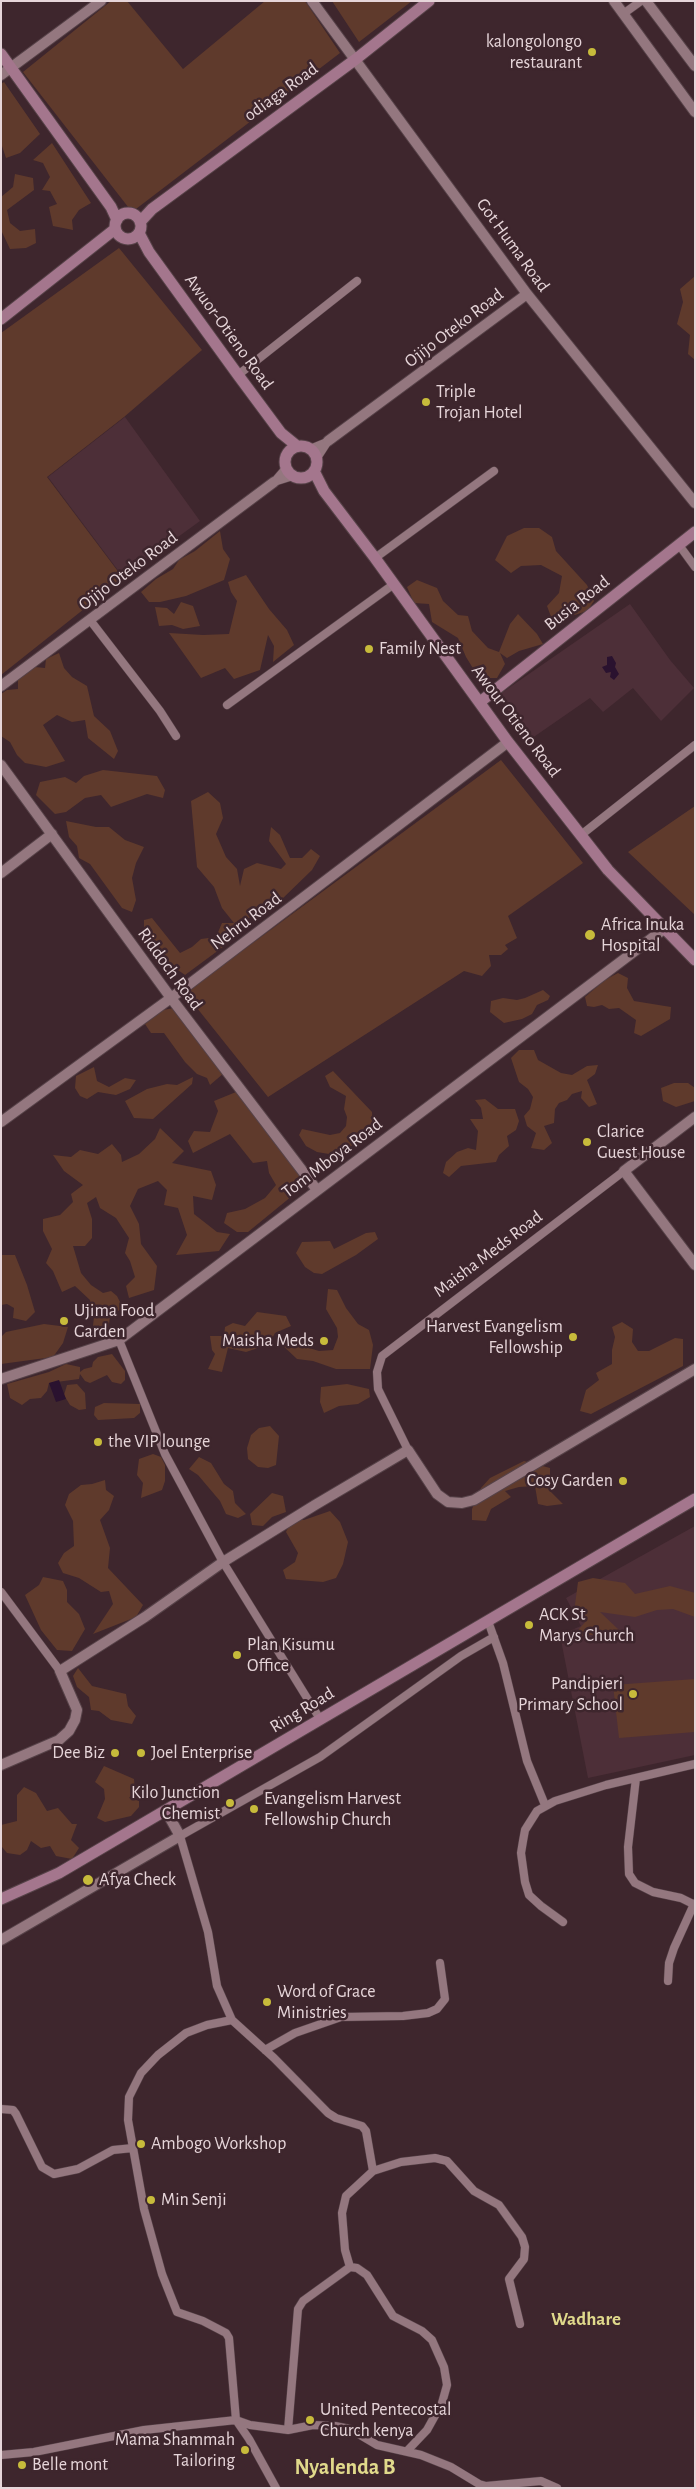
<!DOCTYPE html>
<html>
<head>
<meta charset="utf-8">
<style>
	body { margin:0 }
	#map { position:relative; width:696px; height:2489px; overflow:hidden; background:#3e262d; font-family:"Alegreya Sans",sans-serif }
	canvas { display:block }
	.frame { position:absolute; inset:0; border:2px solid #e6d5d9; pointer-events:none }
</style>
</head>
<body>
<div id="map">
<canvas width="696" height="2489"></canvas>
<div class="frame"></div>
</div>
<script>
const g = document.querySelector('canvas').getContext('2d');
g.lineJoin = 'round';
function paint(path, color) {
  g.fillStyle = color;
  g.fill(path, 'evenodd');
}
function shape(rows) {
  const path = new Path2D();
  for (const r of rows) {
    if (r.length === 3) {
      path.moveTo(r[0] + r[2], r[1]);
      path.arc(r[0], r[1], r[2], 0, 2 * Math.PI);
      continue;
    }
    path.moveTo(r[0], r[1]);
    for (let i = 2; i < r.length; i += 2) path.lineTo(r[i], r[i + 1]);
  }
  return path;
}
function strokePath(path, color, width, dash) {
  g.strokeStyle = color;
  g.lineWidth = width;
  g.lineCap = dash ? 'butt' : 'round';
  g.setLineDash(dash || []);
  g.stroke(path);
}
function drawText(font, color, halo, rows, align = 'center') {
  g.font = font + ' "Alegreya Sans",sans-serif';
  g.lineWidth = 5;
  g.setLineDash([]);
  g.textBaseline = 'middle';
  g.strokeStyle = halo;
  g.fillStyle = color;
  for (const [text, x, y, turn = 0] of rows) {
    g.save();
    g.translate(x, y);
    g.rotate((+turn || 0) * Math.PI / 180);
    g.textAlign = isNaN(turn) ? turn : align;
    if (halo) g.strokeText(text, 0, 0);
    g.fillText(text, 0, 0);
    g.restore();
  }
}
paint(shape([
	[125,417,200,521,123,577,48,477],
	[630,604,670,660,694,688,661,721,633,688,603,712,590,698,525,743,500,694],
	[695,1526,695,1755,588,1778,560,1635,581,1626,566,1598]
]), '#4d2f38');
paint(shape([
	[111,1,127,1,183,69,265,1,305,1,340,53,132,212,23,72],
	[332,1,412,1,359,42],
	[4,82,40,134,20,153,6,158,1,143,1,84],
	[52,143,91,203,79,210,72,220,73,230,53,226,49,207,57,204,50,191,42,190,50,177,43,163,33,160],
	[15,174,33,178,34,190,7,210,10,223,20,231,35,229,36,243,26,248,10,249,1,230,1,197,13,187],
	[119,248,202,350,124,417,47,477,123,578,1,675,1,333],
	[695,276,695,360,688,354,690,335,677,324,683,302,680,289],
	[524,528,539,528,552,537,556,551,587,585,594,601,587,611,553,622,547,606,559,593,562,576,541,565,521,566,511,573,495,560,507,536],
	[220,531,223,549,230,559,224,580,186,596,160,602,149,602,141,592,156,579,173,569,179,560,195,551],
	[246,575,269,609,287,630,294,645,273,662,274,646,268,635,260,670,234,679,225,668,201,678,169,633,203,635,229,634,237,601,231,592,228,582],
	[417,580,437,588,443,601,458,615,468,616,472,631,488,648,499,652,510,624,518,614,537,634,543,644,519,651,507,658,500,653,505,664,497,678,479,678,466,657,458,638,432,622,429,604,414,603,407,587],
	[181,602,193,606,200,626,183,629,172,625,159,626,155,607,167,608,174,614],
	[59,653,64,668,72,677,87,686,94,716,110,731,118,751,114,759,88,738,85,720,72,722,57,715,43,725,65,761,46,767,25,763,17,755,10,742,1,736,1,694,7,690,18,689,18,679,35,667,45,668,46,659],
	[501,760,583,863,508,916,517,938,505,945,508,949,501,955,489,955,491,966,482,976,464,971,268,1097,185,993],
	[103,770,157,776,165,790,163,798,147,794,111,807,101,795,85,798,66,812,55,814,36,795,40,782,65,777,76,783,84,776],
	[208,792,220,803,223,818,216,834,226,857,237,869,240,886,244,869,257,863,281,869,286,864,269,841,271,827,280,835,290,858,302,858,311,849,320,856,312,870,281,900,266,905,262,913,235,923,240,932,227,944,185,975,151,951,144,934,144,920,152,918,180,953,192,947,201,939,216,937,222,923,234,923,222,908,214,887,197,867,191,801],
	[695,806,695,915,628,852],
	[66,821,96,827,109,827,125,840,144,847,136,863,132,878,136,900,132,912,122,908,90,864,79,858,77,846,69,837],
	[618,973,628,978,627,988,634,1001,671,1007,670,1019,641,1036,634,1033,636,1020,619,1008,609,1009,602,1005,594,1007,587,1006,585,997,605,980],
	[543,990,550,996,548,1000,537,1005,532,1014,522,1019,504,1023,490,1012,491,1001,503,998,517,1000,525,998],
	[174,1008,224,1073,210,1085,207,1078,197,1074,185,1062,164,1033,151,1033,145,1024,163,1010],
	[519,1050,534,1050,538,1060,561,1073,572,1075,587,1066,598,1065,595,1074,587,1080,597,1104,589,1107,581,1098,582,1091,572,1094,567,1100,559,1103,555,1109,554,1123,544,1126,552,1143,544,1150,531,1148,536,1133,527,1126,524,1116,530,1109,533,1097,528,1089,519,1082,511,1058],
	[94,1067,97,1081,109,1087,125,1078,136,1080,130,1089,116,1095,98,1092,87,1099,80,1096,75,1088,76,1076],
	[333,1071,372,1112,373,1131,360,1141,335,1155,317,1152,306,1146,299,1135,302,1129,330,1135,340,1133,346,1126,347,1117,344,1109,346,1096,330,1087,325,1076],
	[193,1077,192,1084,153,1119,134,1118,125,1101,147,1089,167,1084,177,1085],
	[674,1083,688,1083,695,1088,695,1101,676,1107,663,1101,661,1088],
	[236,1092,298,1172,303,1187,248,1232,237,1232,224,1223,227,1213,245,1209,265,1198,276,1185,269,1173,267,1161,253,1163,230,1134,193,1153,188,1141,194,1131,210,1132,218,1111,214,1101],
	[485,1099,498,1109,515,1109,519,1121,516,1130,507,1136,509,1146,499,1155,496,1162,461,1166,449,1177,443,1173,446,1162,457,1152,468,1148,476,1150,478,1131,470,1119,483,1119,481,1108,475,1100],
	[160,1128,184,1151,172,1163,211,1171,216,1185,212,1200,193,1196,194,1214,217,1232,230,1234,219,1251,176,1255,187,1235,178,1208,164,1205,167,1190,158,1181,138,1189,130,1206,139,1224,141,1244,157,1266,154,1290,129,1298,126,1286,135,1277,130,1261,125,1253,129,1238,116,1218,100,1208,96,1197,87,1203,92,1219,92,1238,85,1246,73,1246,81,1273,91,1285,103,1293,111,1291,117,1296,123,1308,110,1316,108,1333,92,1334,94,1317,90,1300,75,1286,62,1292,53,1271,46,1263,52,1249,43,1231,43,1219,60,1215,73,1202,71,1194,83,1185,64,1171,53,1155,71,1157,80,1150,98,1154,112,1144,121,1155,122,1162,139,1154,155,1139],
	[375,1232,378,1239,356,1255,322,1274,314,1273,305,1267,296,1253,302,1242,330,1241,334,1249,366,1233],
	[2,1255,15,1255,27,1285,35,1312,26,1321,13,1318,14,1308,7,1304,1,1305],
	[328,1289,337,1290,346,1308,358,1324,369,1330,373,1345,370,1369,336,1369,313,1361,297,1359,280,1343,289,1336,302,1340,309,1348,319,1351,333,1350,338,1337,337,1328,326,1309],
	[257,1312,286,1316,291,1326,275,1333,269,1344,255,1349,246,1352,228,1348,222,1372,208,1369,215,1354,212,1350,210,1336,224,1336,225,1327,233,1323,245,1326],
	[622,1322,633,1329,632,1342,638,1351,649,1351,675,1338,683,1339,683,1366,591,1414,580,1411,586,1390,599,1380,596,1373,612,1364,612,1350,615,1337,612,1327],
	[44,1324,68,1327,63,1343,53,1357,1,1364,1,1337,6,1332],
	[112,1354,125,1371,125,1380,121,1384,112,1382,107,1375,90,1383,85,1381,80,1374,79,1379,49,1383,47,1391,41,1398,30,1399,22,1405,10,1398,7,1384,49,1372,66,1364,80,1367,80,1372,84,1369,92,1367,93,1362,98,1357],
	[77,1384,85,1393,86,1409,79,1410,70,1405,64,1395,67,1385],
	[347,1384,369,1389,370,1397,358,1404,339,1406,324,1413,320,1402,321,1387],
	[104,1403,140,1404,140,1413,134,1418,98,1420,94,1415,95,1407],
	[270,1426,279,1436,276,1465,268,1468,258,1467,248,1459,247,1448,251,1435,259,1428],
	[153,1454,161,1457,165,1465,165,1481,162,1490,141,1498,143,1483,137,1475,139,1459],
	[199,1457,211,1463,224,1484,233,1491,235,1503,246,1514,238,1518,226,1514,220,1501,198,1475,189,1469],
	[524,1461,550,1468,550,1491,563,1504,547,1506,538,1504,535,1486,519,1487,505,1491,511,1497,491,1509,486,1521,472,1520,472,1509,481,1488,490,1478],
	[105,1480,106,1490,114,1496,109,1510,100,1520,110,1548,108,1568,143,1605,136,1617,93,1634,113,1604,109,1591,101,1592,79,1578,63,1573,58,1563,64,1553,74,1546,73,1521,65,1505,69,1494,81,1485,92,1484],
	[272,1493,283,1496,286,1512,272,1517,263,1526,252,1525,250,1514],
	[330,1511,340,1522,348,1542,343,1564,336,1578,323,1582,286,1579,283,1570,295,1562,298,1553,286,1532,292,1519,304,1520],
	[43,1577,63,1581,67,1590,67,1602,79,1614,85,1629,72,1651,57,1650,41,1630,25,1595,39,1585],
	[593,1578,625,1583,635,1594,670,1586,692,1592,695,1593,695,1617,673,1609,657,1610,635,1617,600,1612,619,1630,611,1635,588,1635,572,1637,587,1620,574,1612,578,1582],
	[78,1668,92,1686,126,1694,128,1706,136,1716,132,1724,111,1720,99,1711,91,1710,89,1697,77,1687,73,1676],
	[695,1679,695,1732,619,1738,613,1685],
	[104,1766,134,1779,135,1791,129,1798,139,1801,139,1807,131,1816,105,1822,97,1818,105,1799,104,1789,95,1782],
	[24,1787,36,1793,47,1811,58,1808,72,1824,77,1824,71,1840,79,1848,72,1859,56,1856,50,1846,41,1848,31,1841,27,1850,20,1855,7,1853,2,1847,1,1825,17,1821,17,1795]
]), '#5f3a2c');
paint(shape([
	[607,655,607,657,612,656,616,663,615,667,619,674,614,680,610,677,611,672,606,673,602,667,607,665],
	[59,1380,66,1399,56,1402,49,1383]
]), '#2a122f');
const minor = shape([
	[623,14,641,1],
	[238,375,357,281],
	[310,449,327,442],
	[317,458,328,441],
	[274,482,293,476],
	[274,482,286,468],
	[679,545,695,567],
	[375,558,494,471],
	[90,620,160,711,176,736],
	[227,705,394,584],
	[581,835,695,745],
	[119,1340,165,1454,223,1562,320,1719],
	[408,1450,378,1389,377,1372,382,1356,624,1171],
	[1,1592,60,1671],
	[488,1621,503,1663,527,1761,545,1805],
	[636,1778,628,1847,629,1874,635,1883,653,1892,681,1898,695,1905],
	[563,1922,541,1906,529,1895,525,1882,521,1853,523,1841,525,1830,537,1811,555,1801,606,1785,695,1764],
	[668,1981,669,1963,674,1948,694,1904],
	[232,2020,207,2025,186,2033,158,2055,141,2073,129,2097,128,2120,144,2209,162,2274,177,2312,203,2321,226,2333,229,2338,236,2420,250,2425,288,2430,313,2425,335,2426,350,2429,377,2445,421,2455,451,2467,479,2484,486,2486,541,2481,557,2488],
	[265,2050,295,2033,341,2017,403,2016,428,2013,437,2009,445,1999,440,1963],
	[1,2109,13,2110,16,2114,42,2167,54,2174,78,2169,113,2150,133,2148],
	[373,2171,366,2131,362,2126,336,2118,328,2113,274,2058,232,2020,217,1986,208,1932,180,1836,320,1757,461,1656,494,1637],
	[350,2267,357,2268,367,2275,393,2316,422,2331,432,2340,444,2367,447,2385,442,2403,427,2430,407,2451],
	[288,2430,298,2309,303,2301,350,2267,345,2250,342,2213,346,2196,373,2171,401,2162,435,2158,447,2161,474,2191,499,2205,522,2237,525,2247,524,2259,509,2279,520,2324],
	[1,2455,34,2452,144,2430,236,2420,249,2439,276,2488]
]);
const tertiary = shape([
	[312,1,527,294,695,503],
	[614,1,695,112],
	[646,1,695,66],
	[1,75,101,1],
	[328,441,527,294],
	[1,686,274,482],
	[1,765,171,998,317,1190],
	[1,873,52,834],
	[695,1117,624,1171,695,1265],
	[1,1122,171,998,508,742],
	[1,1379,119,1340,664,929],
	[1,1765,59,1740,69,1731,75,1720,77,1710,60,1671,145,1617,223,1562,315,1505,408,1450,437,1494,448,1502,462,1503,474,1500,695,1369],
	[1,1940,180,1836,166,1811]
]);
const secondary = shape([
	[1,54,111,207,117,220],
	[128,226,13],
	[140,222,152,209,356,59,429,1],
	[139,233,149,252,238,375,281,433,297,446],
	[1,319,115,229],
	[301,462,16],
	[314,471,324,491,375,558,508,742,608,870,695,960],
	[480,702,695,532],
	[1,1899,59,1873,695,1499]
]);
strokePath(minor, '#564248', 9);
strokePath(tertiary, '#564248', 12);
strokePath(secondary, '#564248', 13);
strokePath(minor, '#94777f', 8);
strokePath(tertiary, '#94777f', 10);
strokePath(secondary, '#a4768d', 11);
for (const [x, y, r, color] of [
	[592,52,5,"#c7bb3b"],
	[426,402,5,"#c7bb3b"],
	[369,649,5,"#c7bb3b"],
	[590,935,6,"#c7bb3b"],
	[587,1142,5,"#c7bb3b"],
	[64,1321,5,"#c7bb3b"],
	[573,1337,5,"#c7bb3b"],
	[324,1341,5,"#c7bb3b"],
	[98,1442,5,"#c7bb3b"],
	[623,1481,5,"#c7bb3b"],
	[529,1625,5,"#c7bb3b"],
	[237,1655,5,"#c7bb3b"],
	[633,1694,5,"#c7bb3b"],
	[115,1753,5,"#c7bb3b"],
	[141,1753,5,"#c7bb3b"],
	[230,1803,5,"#c7bb3b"],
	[254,1809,5,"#c7bb3b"],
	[88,1880,6,"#c7bb3b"],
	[267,2002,5,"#c7bb3b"],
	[141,2144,5,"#c7bb3b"],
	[151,2200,5,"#c7bb3b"],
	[310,2420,5,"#c7bb3b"],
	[245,2450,5,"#c7bb3b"],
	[22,2465,5,"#c7bb3b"]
]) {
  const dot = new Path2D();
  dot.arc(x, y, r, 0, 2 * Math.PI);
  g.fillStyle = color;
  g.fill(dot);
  strokePath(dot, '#3e262d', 2);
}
drawText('18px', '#e6d5d9', '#3e262d', [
	["kalongolongo",582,42,"right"],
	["restaurant",582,63,"right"],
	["Triple",436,392],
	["Trojan Hotel",436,413],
	["Family Nest",379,649],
	["Africa Inuka",601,925],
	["Hospital",601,946],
	["Clarice",597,1132],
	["Guest House",597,1153],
	["Ujima Food",74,1311],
	["Garden",74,1332],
	["Harvest Evangelism",563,1327,"right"],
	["Fellowship",563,1348,"right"],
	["Maisha Meds",314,1341,"right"],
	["the VIP lounge",108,1442],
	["Cosy Garden",613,1481,"right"],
	["ACK St",539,1615],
	["Marys Church",539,1636],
	["Plan Kisumu",247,1645],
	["Office",247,1666],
	["Pandipieri",623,1684,"right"],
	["Primary School",623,1705,"right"],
	["Dee Biz",105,1753,"right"],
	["Joel Enterprise",151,1753],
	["Kilo Junction",220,1793,"right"],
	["Chemist",220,1814,"right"],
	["Evangelism Harvest",264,1799],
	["Fellowship Church",264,1820],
	["Afya Check",99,1880],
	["Word of Grace",277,1992],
	["Ministries",277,2013],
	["Ambogo Workshop",151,2144],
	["Min Senji",161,2200],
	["United Pentecostal",320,2410],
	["Church kenya",320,2431],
	["Mama Shammah",235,2440,"right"],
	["Tailoring",235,2461,"right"],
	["Belle mont",32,2465]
], 'left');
drawText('18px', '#e6d5d9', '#3e262d', [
	["odiaga Road",281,92,-36],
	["Got Huma Road",513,245,54],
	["Ojijo Oteko Road",454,328,-37],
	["Awuor-Otieno Road",229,332,54],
	["Ojijo Oteko Road",128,571,-37],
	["Busia Road",577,603,-38],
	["Awour Otieno Road",516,721,53],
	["Nehru Road",246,921,-37],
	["Riddoch Road",170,969,54],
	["Tom Mboya Road",332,1158,-37],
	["Maisha Meds Road",488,1254,-37],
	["Ring Road",302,1710,-31]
]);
drawText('bold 19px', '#e0d98b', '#3e262d', [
	["Wadhare",586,2319]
]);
drawText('bold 22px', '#e0d98b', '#3e262d', [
	["Nyalenda B",345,2467]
]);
</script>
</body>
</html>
